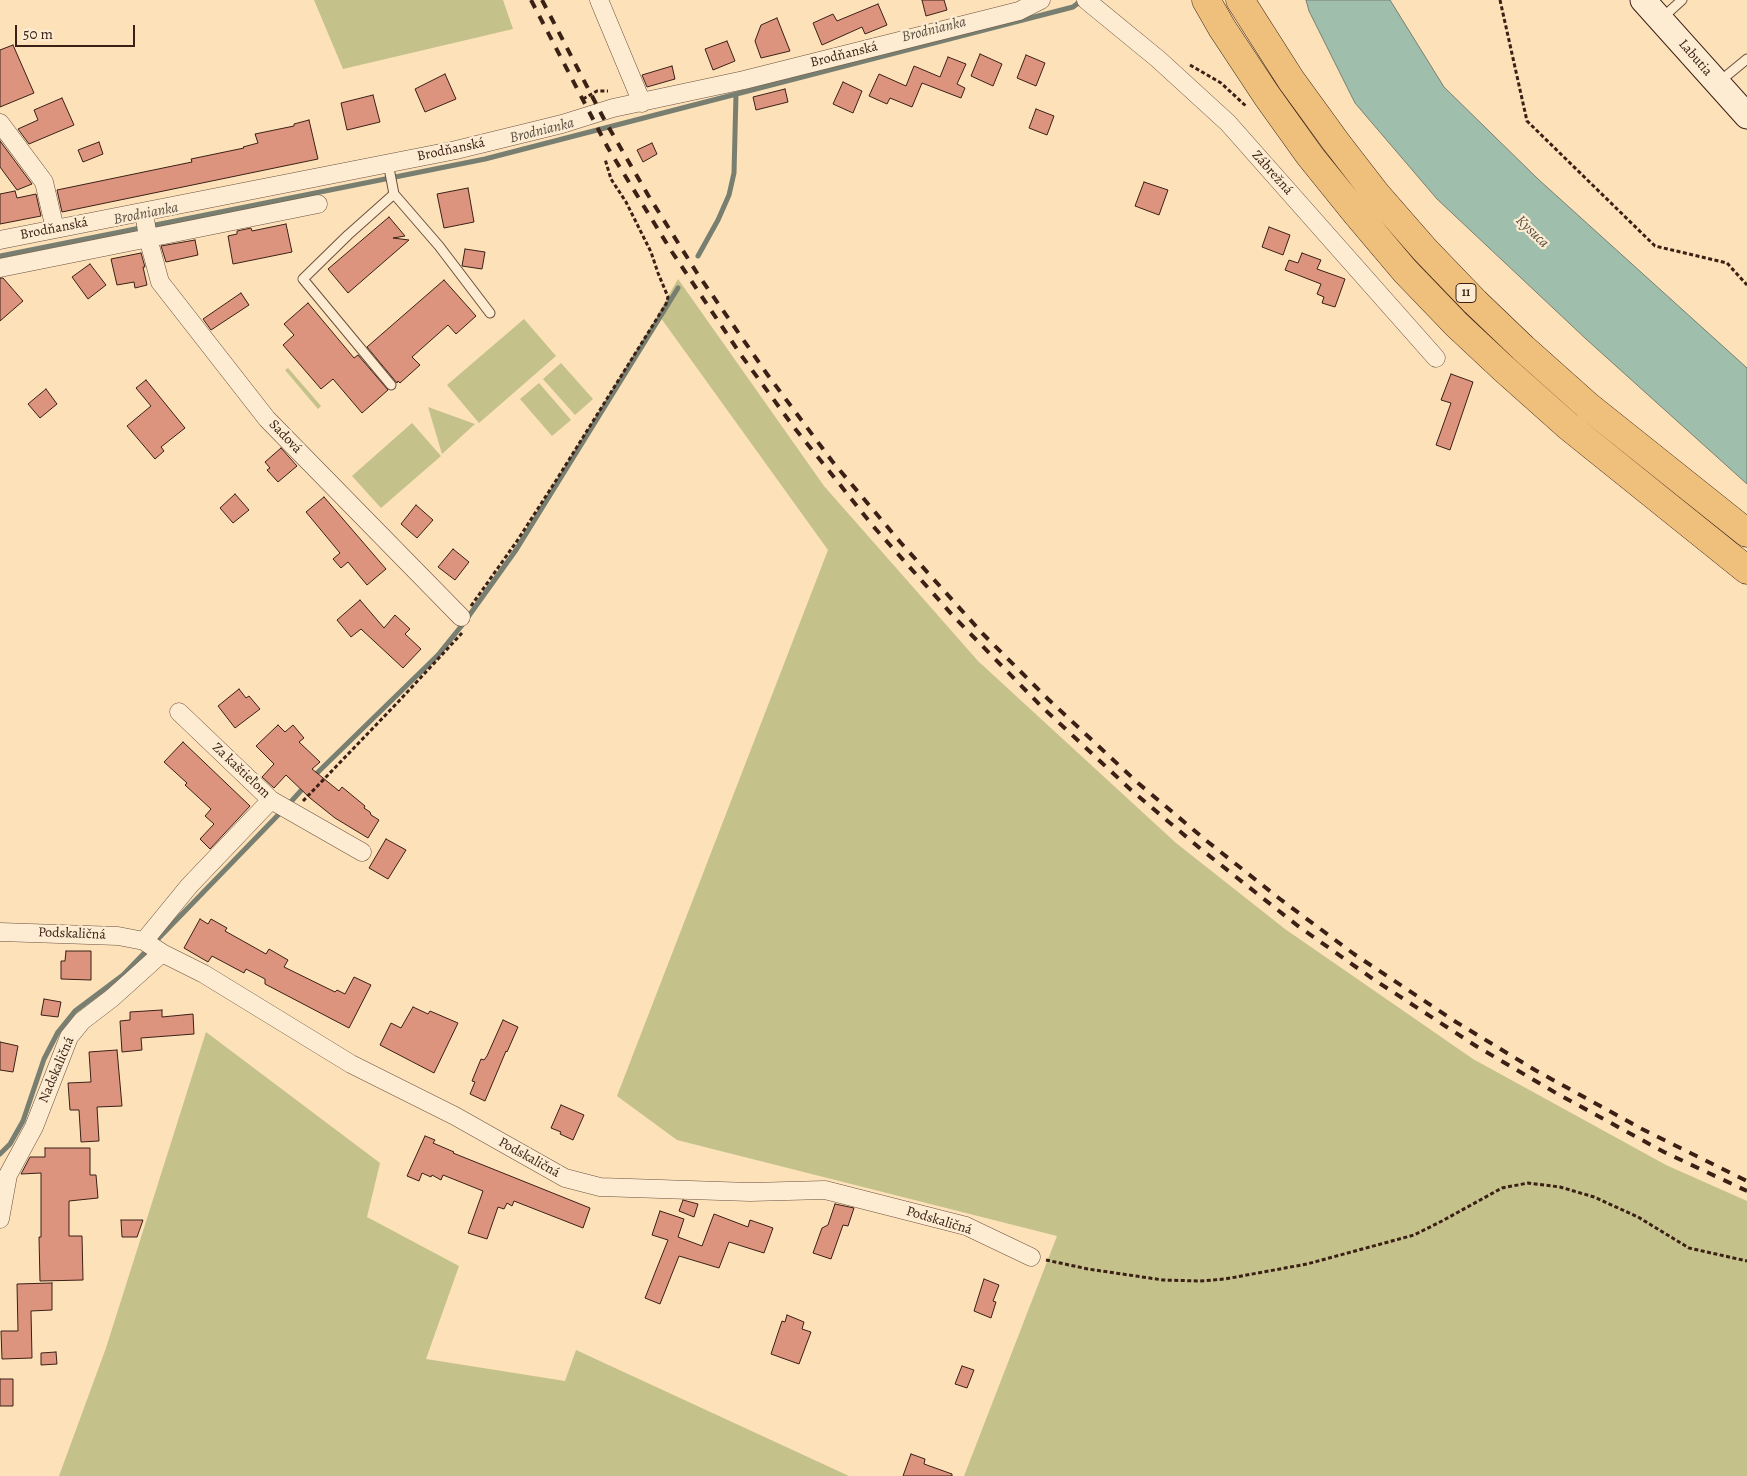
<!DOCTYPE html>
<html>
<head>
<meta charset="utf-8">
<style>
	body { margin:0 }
	#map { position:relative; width:1747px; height:1476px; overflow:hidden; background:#fce1b9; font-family:Alegreya,serif }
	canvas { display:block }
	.scale { position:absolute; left:15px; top:25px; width:120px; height:22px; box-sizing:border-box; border:2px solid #3b2016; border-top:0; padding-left:6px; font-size:15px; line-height:18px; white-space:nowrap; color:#3b2016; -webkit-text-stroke:4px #fdecd2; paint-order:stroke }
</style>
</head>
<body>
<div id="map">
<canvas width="1747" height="1476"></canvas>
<div class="scale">50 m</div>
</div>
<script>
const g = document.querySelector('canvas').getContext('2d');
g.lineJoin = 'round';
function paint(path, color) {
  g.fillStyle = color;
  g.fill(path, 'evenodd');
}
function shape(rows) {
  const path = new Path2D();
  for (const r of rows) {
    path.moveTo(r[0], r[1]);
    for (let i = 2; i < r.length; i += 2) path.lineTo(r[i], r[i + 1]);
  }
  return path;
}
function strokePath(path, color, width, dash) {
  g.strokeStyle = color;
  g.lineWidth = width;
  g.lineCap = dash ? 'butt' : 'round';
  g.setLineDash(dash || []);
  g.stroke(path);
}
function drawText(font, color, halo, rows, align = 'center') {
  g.font = font + ' Alegreya,serif';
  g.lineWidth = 4.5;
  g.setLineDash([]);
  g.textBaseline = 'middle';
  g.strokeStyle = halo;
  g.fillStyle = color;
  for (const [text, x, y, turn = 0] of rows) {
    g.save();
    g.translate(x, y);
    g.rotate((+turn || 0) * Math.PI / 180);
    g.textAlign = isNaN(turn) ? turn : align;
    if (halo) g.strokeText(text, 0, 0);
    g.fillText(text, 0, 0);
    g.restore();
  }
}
paint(shape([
	[314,0,503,0,513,29,343,69],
	[678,279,824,486,978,661,1176,843,1285,929,1473,1059,1666,1165,1747,1201,1747,1476,964,1476,1057,1236,677,1140,617,1096,828,550,658,314],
	[524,319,556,356,479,423,447,385],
	[561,363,593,399,575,415,543,379],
	[288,368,321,406,318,409,285,370],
	[539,383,571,420,552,436,520,399],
	[428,407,475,424,442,454],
	[412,423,441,456,381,508,352,476],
	[206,1032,380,1163,367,1217,459,1266,426,1359,565,1381,576,1350,849,1476,59,1476,106,1348]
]), '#c4c18b');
const water = shape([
	[1306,0,1390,0,1444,87,1538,179,1747,368,1747,484,1586,339,1437,199,1355,103,1309,11,1306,0]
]);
paint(water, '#a0beac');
strokePath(water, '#787f70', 1);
strokePath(shape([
	[0,256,485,159,1073,7,1082,0],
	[698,256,718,220,729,195,734,173,736,94],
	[313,777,438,655,463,624,516,550,678,288],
	[288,805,306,785],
	[0,1154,10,1144,23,1121,44,1059,58,1032,75,1011,123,975,282,811]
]), '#787f70', 5);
const building = shape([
	[922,0,944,0,947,10,926,16,922,0],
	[878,4,887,25,865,34,862,27,822,45,813,23,833,14,837,21,878,4],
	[777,18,790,51,761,58,755,41,761,25,777,18],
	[727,41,735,61,713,70,705,49,727,41],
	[13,45,34,93,0,107,0,50,13,45],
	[980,54,1002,64,993,86,971,76,980,54],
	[1026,55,1045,63,1036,86,1017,78,1026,55],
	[948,57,966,64,957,84,965,88,961,98,922,83,912,107,890,98,887,104,869,96,879,74,906,86,914,66,940,77,948,57],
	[672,66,675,79,647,87,642,75,672,66],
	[445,74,456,99,425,112,415,89,445,74],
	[843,82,862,91,853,113,833,104,843,82],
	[785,89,788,102,756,110,753,97,785,89],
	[373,95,380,122,347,130,341,103,373,95],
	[62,98,74,125,29,144,18,129,38,120,34,110,62,98],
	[1036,109,1054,116,1047,135,1029,128,1036,109],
	[309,120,318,159,62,212,57,190,192,162,191,159,244,148,243,147,258,143,255,134,294,126,294,124,309,120],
	[0,141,32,184,17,190,0,167,0,141],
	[99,142,103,154,83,162,78,150,99,142],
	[652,143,657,154,643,162,637,150,652,143],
	[1144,182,1168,190,1159,215,1135,206,1144,182],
	[468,188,474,222,444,228,437,194,468,188],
	[15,191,17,198,36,194,41,216,0,224,0,194,15,191],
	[389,217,405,236,393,238,409,240,348,293,328,269,389,217],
	[286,224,292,252,233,264,228,236,237,234,237,231,251,228,252,231,286,224],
	[1269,227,1290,235,1283,255,1262,247,1269,227],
	[195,240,198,255,166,262,161,246,195,240],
	[465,249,485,252,482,269,462,266,465,249],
	[141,253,145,267,143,267,147,285,135,288,134,282,117,285,111,259,141,253],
	[1302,253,1321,260,1317,269,1345,279,1335,307,1322,303,1324,297,1317,294,1321,284,1285,270,1289,260,1298,263,1302,253],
	[90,264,106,285,88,299,72,277,90,264],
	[0,278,3,278,23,301,0,321,0,278],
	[444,280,476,316,456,334,448,325,412,357,420,365,400,383,398,381,397,383,367,347,444,280],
	[241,293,249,305,211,330,203,319,241,293],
	[308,303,354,358,358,355,388,390,362,413,333,379,321,389,283,345,294,335,284,324,308,303],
	[1451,374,1473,382,1450,450,1436,445,1451,403,1441,400,1451,374],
	[146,380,185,428,161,447,164,451,155,459,127,426,151,406,136,388,146,380],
	[46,389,57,404,40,418,28,404,46,389],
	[281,448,297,466,278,482,267,470,270,468,265,462,281,448],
	[235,494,249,510,233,523,220,508,235,494],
	[324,497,386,569,367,585,348,562,341,568,333,559,340,553,306,512,324,497],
	[416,505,433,520,417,538,401,524,416,505],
	[453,549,469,562,455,580,438,567,453,549],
	[360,600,384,628,395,615,410,629,405,634,421,649,403,668,361,629,351,637,337,620,360,600],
	[239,689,246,698,249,696,260,709,235,728,218,706,239,689],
	[278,725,285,732,293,725,304,738,299,742,320,762,312,769,339,791,342,787,365,806,364,808,370,812,371,815,379,820,368,838,335,818,310,798,286,775,274,788,262,777,274,764,256,746,278,725],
	[183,742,250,806,210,849,200,839,214,824,205,816,211,809,185,785,187,783,164,762,183,742],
	[386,839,406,850,388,879,369,868,386,839],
	[200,919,208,924,211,919,227,928,225,931,266,954,269,949,288,960,284,967,335,992,337,990,345,994,354,977,371,985,349,1028,265,984,265,979,246,969,244,973,212,956,208,962,184,948,200,919],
	[66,951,91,951,91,980,61,979,61,961,65,961,66,951],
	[44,999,61,1002,58,1017,41,1015,44,999],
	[413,1007,428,1014,430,1011,458,1023,434,1073,380,1045,391,1023,401,1028,413,1007],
	[162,1010,162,1017,193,1014,194,1034,141,1038,142,1050,122,1052,120,1021,130,1020,130,1012,162,1010],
	[503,1020,518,1027,507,1052,506,1051,485,1101,470,1094,475,1082,472,1081,481,1059,484,1060,487,1056,503,1020],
	[0,1042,18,1046,13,1072,0,1070,0,1042],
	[117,1050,122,1106,97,1107,99,1141,81,1142,79,1110,70,1110,68,1083,91,1082,89,1052,117,1050],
	[561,1105,584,1115,573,1140,560,1134,561,1132,551,1128,561,1105],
	[425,1136,435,1140,433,1143,454,1152,453,1153,590,1208,583,1228,514,1201,512,1206,507,1203,504,1209,498,1207,487,1239,468,1233,483,1191,443,1175,441,1180,432,1175,431,1177,422,1173,419,1181,407,1176,425,1136],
	[45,1148,90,1148,90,1175,96,1175,98,1198,69,1201,69,1236,82,1236,83,1280,40,1281,39,1237,41,1237,41,1173,21,1174,30,1157,45,1157,45,1148],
	[683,1200,698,1204,694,1217,679,1211,683,1200],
	[835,1204,854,1208,848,1226,843,1225,831,1259,813,1253,822,1228,828,1225,835,1204],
	[660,1211,684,1219,678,1237,702,1246,714,1214,748,1227,750,1220,773,1228,764,1253,729,1242,719,1268,679,1256,660,1304,645,1298,668,1240,652,1235,660,1211],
	[121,1220,143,1220,137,1237,122,1237,121,1220],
	[984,1279,999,1285,993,1301,996,1302,991,1318,974,1311,984,1279],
	[52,1283,52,1310,31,1311,32,1358,2,1359,1,1331,18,1331,17,1284,52,1283],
	[787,1315,804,1322,802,1329,811,1332,799,1364,771,1354,782,1321,785,1322,787,1315],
	[56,1352,57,1364,41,1365,41,1353,56,1352],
	[962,1366,974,1370,967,1388,955,1384,962,1366],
	[0,1379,13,1379,13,1406,0,1406,0,1379],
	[911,1454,925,1459,924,1464,952,1474,952,1476,903,1476,911,1454]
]);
paint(building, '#dd947e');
strokePath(building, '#3b2016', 1);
const lane = shape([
	[1661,19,1682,0],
	[1719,82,1747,59],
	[388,163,394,194,439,246,490,313],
	[391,385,303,279,348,235,394,194]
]);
const street = shape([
	[599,0,642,103],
	[1086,0,1158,59,1228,123,1436,358],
	[0,123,44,182,55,229],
	[144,212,148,238,160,282,267,419,461,617],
	[0,240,456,150,562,124,613,108,744,80,1019,11,1041,0],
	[0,268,318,204],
	[179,712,271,800,362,852],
	[0,932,118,936,144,941,162,953,204,974,351,1064,455,1116,565,1178,600,1187,750,1192,825,1190,966,1226,1031,1257],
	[144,941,189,886,271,800],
	[0,1219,8,1175,34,1127,69,1037,82,1021,112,998,162,953]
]);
const secondary = shape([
	[1643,0,1747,116]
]);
const primary = shape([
	[1206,0,1222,28,1267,96,1310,156,1356,213,1405,271,1457,325,1504,369,1568,426,1747,570],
	[1240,0,1291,80,1336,142,1377,195,1425,250,1475,302,1523,348,1588,406,1747,533]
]);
strokePath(lane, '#6b503f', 11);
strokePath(street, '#6b503f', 19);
strokePath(secondary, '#3b2016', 27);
strokePath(primary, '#3b2016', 29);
strokePath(shape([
	[1500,0,1527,121,1655,246,1727,263,1747,285],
	[1190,65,1221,83,1247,107],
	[583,99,597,91,608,91],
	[471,606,517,541,557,479,666,304,668,297,658,273,651,252,626,202,611,179,605,159],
	[303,801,399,701,462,633],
	[1046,1260,1088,1269,1163,1280,1200,1281,1225,1279,1307,1264,1414,1235,1442,1221,1502,1188,1528,1183,1560,1187,1594,1197,1638,1217,1689,1248,1747,1261]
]), '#3b2016', 3, [4, 2.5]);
strokePath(lane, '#fdecd2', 9);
strokePath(street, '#fdecd2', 18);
strokePath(secondary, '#fdecd2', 25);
strokePath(primary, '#eec07c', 28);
strokePath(shape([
	[531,0,608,148,672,252,741,355,793,426,873,526,955,618,1041,706,1131,790,1202,850,1298,926,1373,979,1476,1046,1556,1093,1664,1152,1747,1191],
	[542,0,605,121,648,195,697,273,767,374,832,461,901,543,983,634,1048,699,1138,783,1208,842,1280,899,1354,954,1456,1022,1535,1070,1642,1129,1747,1181]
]), '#3b2016', 4, [9, 9]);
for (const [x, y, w] of [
	[1466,293,20]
]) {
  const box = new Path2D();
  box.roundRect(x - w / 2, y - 9.5, w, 19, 4);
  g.fillStyle = '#fdecd2';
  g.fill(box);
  strokePath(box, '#3b2016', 1);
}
drawText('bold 12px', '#3b2016', null, [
	["11",1466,293]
]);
drawText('14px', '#3b2016', '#fdecd2', [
	["Brodňanská",844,55,-14],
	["Labutia",1695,58,49],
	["Brodňanská",451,150,-12],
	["Zábrežná",1272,173,48],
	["Brodňanská",54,229,-11],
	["Sadová",285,437,46],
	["Za kaštieľom",241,771,43],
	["Podskaličná",72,934,2],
	["Nadskaličná",57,1070,-67],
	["Podskaličná",529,1158,29],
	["Podskaličná",939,1221,17]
]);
drawText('italic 15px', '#594f43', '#fdecd2', [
	["Brodnianka",934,30,-14],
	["Brodnianka",542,131,-14],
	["Brodnianka",146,214,-11],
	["Kysuca",1532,232,44]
]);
</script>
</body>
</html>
